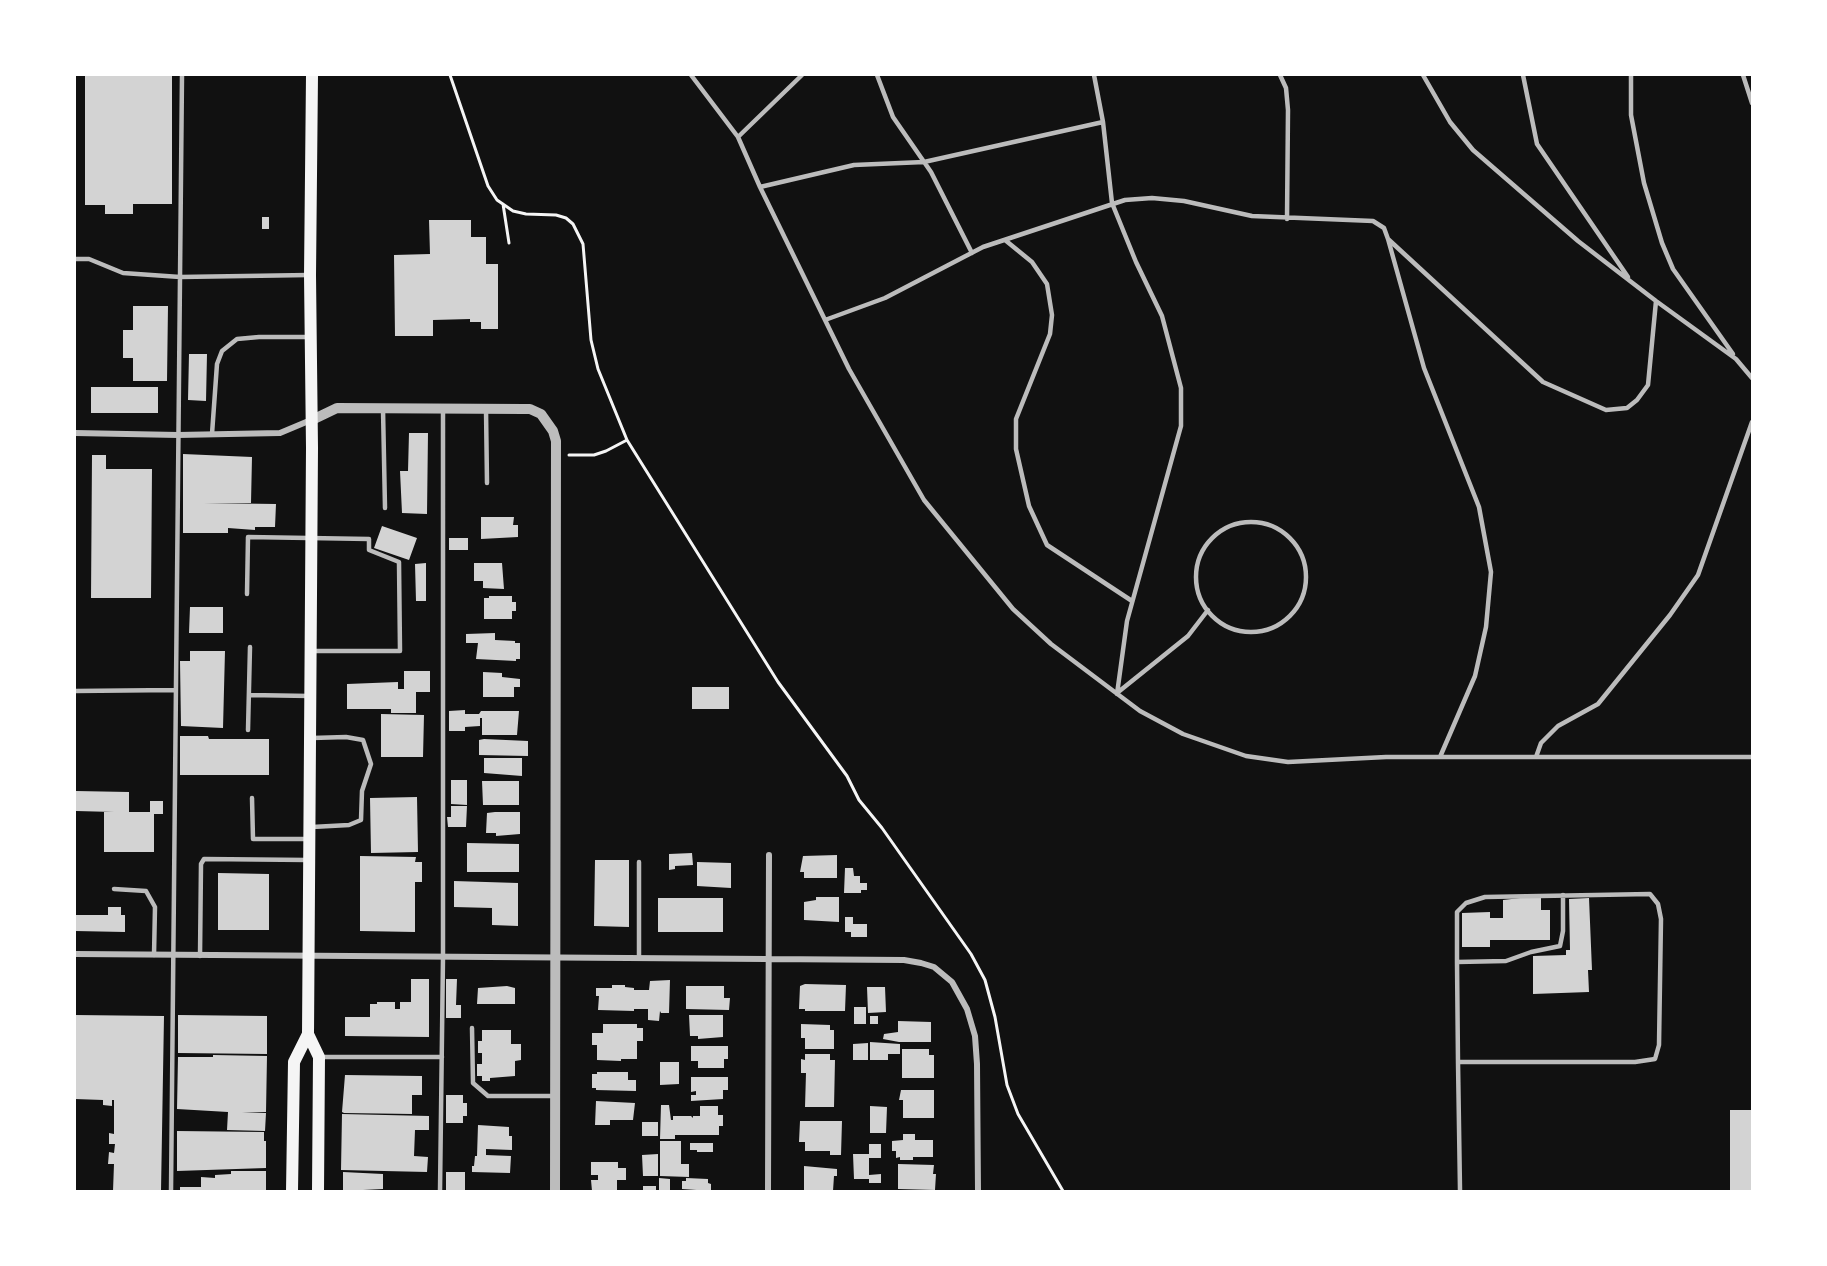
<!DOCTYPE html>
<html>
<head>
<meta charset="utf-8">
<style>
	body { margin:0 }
	#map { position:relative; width:1827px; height:1266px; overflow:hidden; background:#111; font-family:Ubuntu,sans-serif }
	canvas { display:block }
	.frame { position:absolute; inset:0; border:76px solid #fff; pointer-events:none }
</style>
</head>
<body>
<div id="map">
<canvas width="1827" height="1266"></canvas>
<div class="frame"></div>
</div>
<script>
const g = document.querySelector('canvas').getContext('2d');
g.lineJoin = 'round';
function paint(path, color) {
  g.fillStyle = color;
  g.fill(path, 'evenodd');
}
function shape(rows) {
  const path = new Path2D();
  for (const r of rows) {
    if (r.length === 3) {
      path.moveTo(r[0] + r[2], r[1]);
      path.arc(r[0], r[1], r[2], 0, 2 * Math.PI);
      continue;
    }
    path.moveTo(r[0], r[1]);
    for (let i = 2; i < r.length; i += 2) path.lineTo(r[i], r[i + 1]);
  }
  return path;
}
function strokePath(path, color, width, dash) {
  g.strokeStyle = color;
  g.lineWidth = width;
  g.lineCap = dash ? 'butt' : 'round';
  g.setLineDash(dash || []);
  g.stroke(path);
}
paint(shape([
	[85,75,172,75,172,204,133,204,133,214,105,214,105,205,85,205],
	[262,217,269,217,269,229,262,229],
	[429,220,471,220,471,237,486,237,486,264,498,264,498,329,481,329,481,322,470,322,470,319,433,320,433,336,395,336,394,255,430,254],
	[133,306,168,306,167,381,133,381,133,358,123,358,123,330,133,330],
	[189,354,207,354,206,401,188,400],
	[91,387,158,387,158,413,91,413],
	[409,433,428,433,427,514,402,513,400,471,408,471],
	[183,454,252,457,251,503,204,503,276,504,275,527,255,527,255,530,228,528,228,533,183,533],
	[92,455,106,455,106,469,152,469,151,598,91,598],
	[481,517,514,517,513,525,518,525,518,537,481,539],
	[382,526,417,538,409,560,374,548],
	[449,538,468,538,468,550,449,550],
	[426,563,426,601,416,601,415,564],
	[474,563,502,563,504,589,483,588,483,581,474,581],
	[489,596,512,596,512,602,516,602,516,611,512,611,512,619,484,619,484,598,489,598],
	[190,607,223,607,223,633,189,633],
	[495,633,495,640,515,641,515,643,520,643,520,659,516,659,516,661,476,659,478,643,466,643,466,634],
	[190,651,225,651,223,728,181,726,180,661,190,661],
	[404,671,430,671,430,692,416,692,416,713,391,713,391,709,347,709,347,684,398,682,398,689,404,689],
	[483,672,502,673,502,677,520,679,520,687,514,687,514,697,483,697],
	[692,687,729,687,729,709,692,709],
	[465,710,465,714,479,714,481,711,519,711,517,735,482,735,482,718,480,718,480,726,465,727,465,731,449,731,449,711],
	[381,714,424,715,423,757,381,757],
	[180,736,208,736,209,739,269,739,269,775,180,775],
	[484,739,528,741,528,756,479,755,479,740],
	[484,758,522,758,522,776,484,773],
	[451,780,467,780,467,805,451,804],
	[482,781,519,781,519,805,483,805],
	[76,791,129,792,129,812,150,812,150,801,163,801,163,814,154,814,154,852,104,852,104,812,114,812,76,811],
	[417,797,418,852,371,853,370,798],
	[451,806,467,806,466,827,448,827,447,817,451,817],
	[495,812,520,812,520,834,496,836,496,833,486,833,487,813],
	[467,843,519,844,519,872,467,872],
	[692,853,693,865,675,866,675,869,669,870,669,854],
	[837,855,837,878,804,878,804,872,800,872,803,856],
	[360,856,416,857,415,862,422,862,422,882,415,882,415,932,360,931],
	[595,860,629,860,629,927,594,926],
	[697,862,731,863,731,888,697,886],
	[845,868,853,868,854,876,860,876,860,883,867,883,867,890,861,890,861,893,844,893],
	[218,873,269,874,269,930,218,930],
	[454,881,518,883,518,926,492,925,492,908,454,907],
	[816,897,839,897,839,922,804,920,804,902,816,900],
	[658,898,723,898,723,932,658,932],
	[1520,898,1541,898,1541,910,1550,910,1550,940,1490,940,1490,947,1462,947,1462,913,1490,912,1490,918,1503,918,1503,900],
	[1589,898,1592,970,1588,970,1589,992,1533,994,1533,956,1566,955,1566,950,1570,950,1569,899],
	[108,907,121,907,121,915,125,915,125,932,75,931,75,915,108,915],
	[845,917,853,917,853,924,867,924,867,937,851,937,851,932,845,932],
	[411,979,429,979,429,1037,345,1036,345,1017,370,1017,370,1004,377,1004,377,1002,395,1002,395,1009,400,1009,400,1002,411,1002],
	[446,979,457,979,456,1005,461,1005,461,1018,446,1018],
	[670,980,669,1013,661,1013,660,1011,659,1021,648,1020,648,1009,634,1009,634,1011,598,1010,599,996,596,996,596,988,612,988,612,985,625,985,625,987,634,988,634,990,649,990,650,981],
	[805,984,846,985,845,1011,805,1011,805,1009,799,1009,800,986],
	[507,986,515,988,515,1004,477,1004,478,988],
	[686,986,724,986,724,998,730,998,729,1010,686,1009],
	[867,987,885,987,886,1012,868,1013],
	[854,1007,866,1007,866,1024,854,1024],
	[75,1015,164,1016,161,1191,113,1191,114,1164,108,1164,109,1152,114,1153,115,1144,109,1144,109,1133,114,1134,114,1100,112,1100,112,1106,103,1105,103,1100,75,1099],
	[178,1015,267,1016,267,1054,178,1053],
	[689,1015,723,1015,723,1037,698,1039,698,1036,690,1036],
	[870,1016,878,1016,878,1024,870,1024],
	[898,1021,931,1022,931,1042,899,1042,883,1039,884,1034,898,1032],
	[603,1024,637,1024,637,1028,643,1028,643,1041,637,1041,637,1059,621,1059,621,1061,597,1060,597,1045,592,1045,592,1033,603,1033],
	[801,1024,830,1025,830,1030,834,1030,834,1049,805,1049,805,1038,801,1038],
	[482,1030,511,1030,511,1044,521,1044,521,1060,515,1061,515,1076,490,1078,490,1081,482,1081,482,1076,477,1076,477,1064,482,1064,482,1053,478,1053,478,1041,482,1041],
	[870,1042,900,1044,900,1054,888,1054,888,1060,870,1060],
	[868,1043,868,1060,853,1060,853,1044],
	[691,1046,728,1046,728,1059,724,1059,724,1068,698,1068,698,1061,691,1061],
	[902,1049,929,1049,929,1055,934,1055,934,1078,902,1078],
	[805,1054,830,1054,830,1060,835,1060,834,1107,805,1107,806,1073,801,1073,801,1059,805,1060],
	[213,1055,267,1056,266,1112,242,1113,266,1113,265,1131,227,1130,228,1112,177,1109,178,1057,213,1057],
	[660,1062,679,1062,679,1084,660,1085],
	[597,1072,628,1072,628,1080,636,1080,636,1091,596,1090,596,1088,592,1088,592,1074,597,1074],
	[345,1075,422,1076,422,1095,412,1095,412,1114,344,1113,342,1112],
	[691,1077,728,1077,728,1090,723,1090,723,1099,691,1101,691,1095,696,1095,696,1091,691,1092],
	[901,1090,934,1090,934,1118,903,1118,903,1100,899,1100],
	[446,1095,463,1095,463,1103,467,1103,467,1116,463,1116,463,1123,446,1123],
	[596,1101,635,1103,633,1120,610,1120,610,1125,595,1125],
	[661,1105,669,1105,671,1120,673,1120,673,1116,691,1116,693,1118,693,1116,700,1116,700,1106,718,1106,718,1115,723,1115,723,1126,719,1126,719,1135,675,1135,675,1139,660,1139],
	[870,1106,887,1107,886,1133,870,1133],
	[1730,1110,1752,1110,1752,1191,1730,1191],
	[342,1114,429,1116,429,1130,415,1130,414,1156,428,1157,427,1172,341,1170],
	[800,1121,842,1121,841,1155,830,1155,830,1151,805,1151,805,1142,799,1142],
	[642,1122,658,1122,658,1136,642,1136],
	[478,1125,509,1127,509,1136,512,1136,512,1150,486,1149,486,1155,511,1156,510,1173,472,1172,472,1166,474,1166,475,1156,477,1156],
	[177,1131,264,1132,264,1141,266,1141,266,1168,177,1171],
	[903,1134,915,1134,915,1140,933,1140,933,1157,913,1157,913,1160,900,1160,900,1157,896,1158,896,1151,892,1151,892,1141,903,1140],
	[660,1141,681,1141,681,1164,689,1164,689,1177,660,1176],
	[690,1143,713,1143,713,1152,697,1152,697,1150,690,1150],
	[869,1144,881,1144,881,1158,869,1158,869,1175,881,1174,881,1183,869,1183,869,1179,854,1179,853,1154,869,1154],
	[658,1154,658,1176,643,1176,642,1155],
	[591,1162,618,1162,618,1168,626,1168,626,1180,617,1180,617,1191,592,1191,591,1180,598,1180,598,1175,591,1175],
	[898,1164,934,1165,933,1174,936,1174,935,1190,898,1189],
	[804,1166,837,1169,837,1176,834,1176,833,1191,804,1191],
	[231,1171,266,1171,266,1191,180,1191,180,1187,201,1187,201,1177,215,1178,215,1175,231,1174],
	[343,1172,383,1174,383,1189,343,1191],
	[446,1172,465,1172,465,1191,446,1191],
	[659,1178,670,1179,670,1191,659,1191],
	[686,1178,708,1179,708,1183,711,1184,711,1191,682,1189,682,1181,686,1181],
	[643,1186,656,1186,656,1191,643,1191]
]), '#d3d3d3');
strokePath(shape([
	[450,75,488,186,497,200,513,211,526,214,556,215,566,218,573,224,583,244,591,340,598,369,627,440,778,682,847,776,859,800,882,828,971,954,985,980,995,1017,1007,1085,1018,1114,1063,1191],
	[503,204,509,243],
	[569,455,594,455,606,451,627,440]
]), '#f5f5f5', 3);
strokePath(shape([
	[691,75,738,137,760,187,849,369,924,500,1013,609,1051,644,1140,711,1183,734,1246,756,1288,762,1386,757,1752,757],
	[877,75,893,117,931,172,972,253],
	[1094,75,1103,122,1112,203,1136,262,1162,316,1181,388,1181,426,1127,621,1117,694],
	[1280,75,1286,88,1288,110,1287,219],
	[1423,75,1450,122,1473,150,1578,241,1656,301,1736,359,1752,378],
	[1523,75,1537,144,1628,277],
	[1631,75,1631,115,1644,183,1662,243,1673,269,1733,354],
	[1743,75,1752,103],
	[738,137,802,75],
	[760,187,854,165,924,162,1103,122],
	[1388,239,1543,382,1606,410,1627,408,1637,400,1648,385,1656,301],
	[1005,240,1032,262,1047,284,1052,315,1050,334,1016,419,1016,449,1029,506,1047,545,1132,601],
	[75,259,89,259,123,273,180,277,309,275],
	[825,320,885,298,983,247,1125,200,1152,198,1184,201,1252,216,1373,221,1384,228,1388,239,1424,368,1479,507,1491,572,1486,627,1475,676,1440,757],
	[383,409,385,508],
	[486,409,487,483],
	[212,434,217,364,222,351,237,339,259,337,311,337],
	[1251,577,55],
	[247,594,248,537,369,539,369,550,399,562,400,651,311,651],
	[75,691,175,690],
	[1117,693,1188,636,1208,610],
	[249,695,310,696],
	[248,730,250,647],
	[1536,757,1541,743,1558,726,1598,704,1670,615,1698,575,1752,422],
	[252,798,253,839,309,839],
	[312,827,349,825,361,820,362,791,371,764,363,740,346,737,312,738],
	[114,889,146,891,155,907,154,955],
	[200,956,201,864,204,859,308,860],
	[639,957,639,862],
	[1457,962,1506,961,1531,952,1560,946,1563,931,1563,895],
	[472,1028,473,1083,488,1096,553,1096],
	[321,1057,442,1057],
	[1458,1062,1635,1062,1655,1059,1659,1045,1661,919,1658,904,1650,894,1485,897,1466,903,1457,912,1457,962,1458,1062,1460,1190,1460,1191],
	[171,1191,182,75],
	[440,1191,443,957,443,409]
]), '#bcbcbc', 4.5);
strokePath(shape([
	[75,433,178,435,280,433,311,420],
	[75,954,904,960,921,963,934,967,952,982,967,1009,975,1036,977,1064,978,1191],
	[768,1191,769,855]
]), '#bcbcbc', 6);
strokePath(shape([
	[312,420,337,408,524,409,530,409,541,414,553,431,556,441,555,1191]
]), '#bcbcbc', 10);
strokePath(shape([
	[312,75,310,275,312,448,308,1034,319,1057,318,1191],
	[292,1191,294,1062,308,1034]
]), '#f5f5f5', 12);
</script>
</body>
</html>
